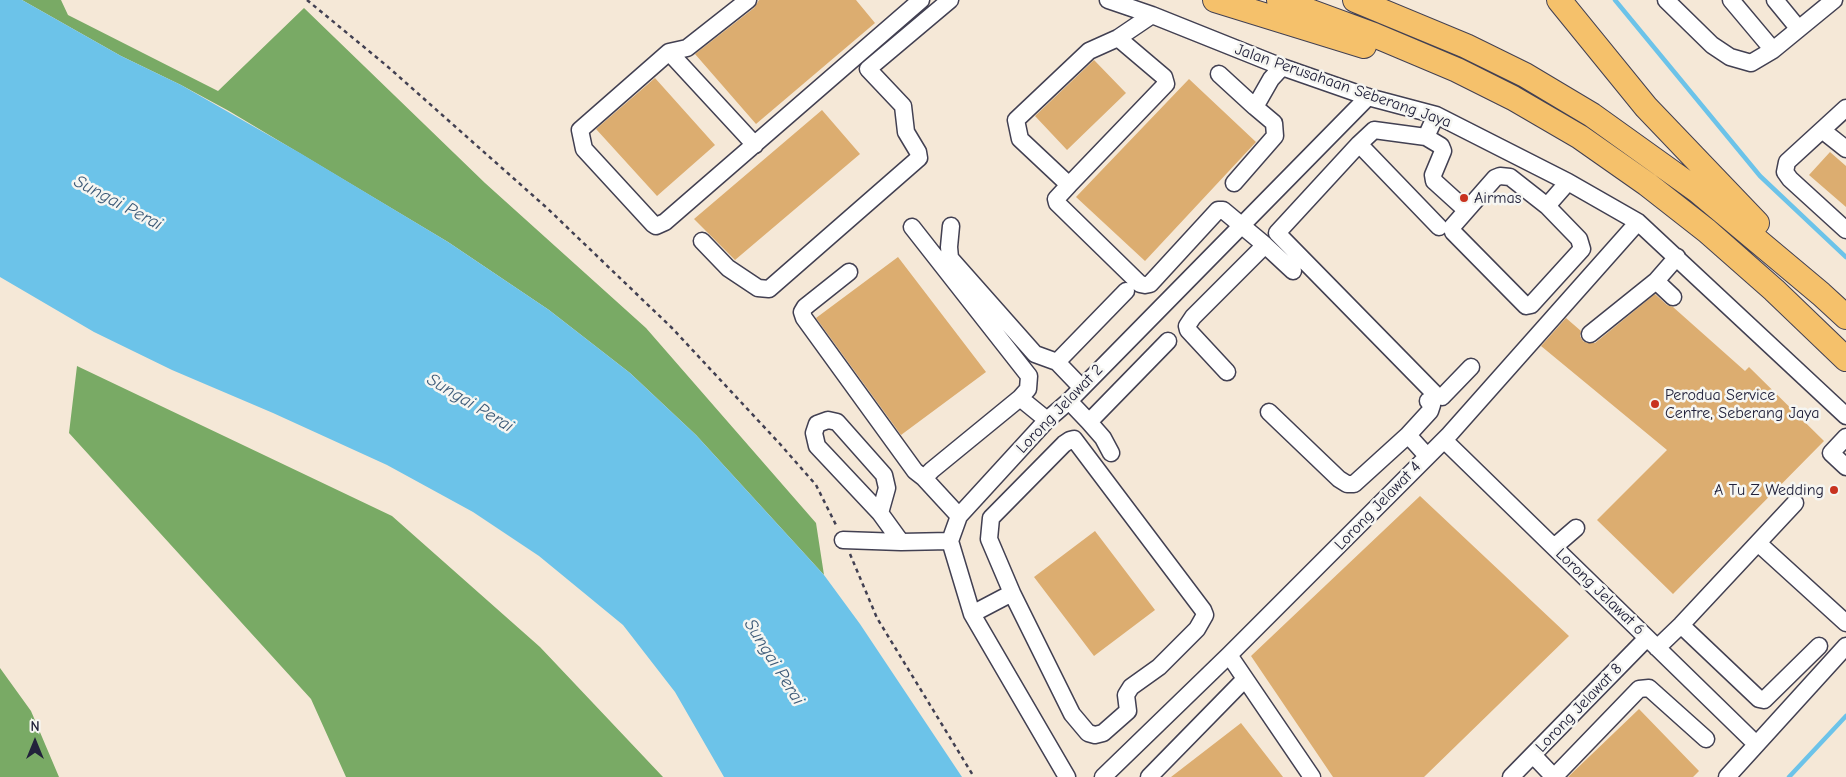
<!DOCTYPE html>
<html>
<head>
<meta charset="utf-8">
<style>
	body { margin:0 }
	#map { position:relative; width:1846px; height:777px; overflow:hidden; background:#f5e8d7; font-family:"Comic Neue",sans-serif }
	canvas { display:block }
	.north { position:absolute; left:10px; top:717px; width:50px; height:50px; -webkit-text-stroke:4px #f6f6f2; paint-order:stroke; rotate:0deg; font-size:14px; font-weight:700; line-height:20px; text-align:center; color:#22223b }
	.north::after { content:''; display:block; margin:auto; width:18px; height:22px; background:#22223b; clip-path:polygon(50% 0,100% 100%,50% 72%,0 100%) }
</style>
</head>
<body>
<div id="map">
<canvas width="1846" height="777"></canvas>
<div class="north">N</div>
</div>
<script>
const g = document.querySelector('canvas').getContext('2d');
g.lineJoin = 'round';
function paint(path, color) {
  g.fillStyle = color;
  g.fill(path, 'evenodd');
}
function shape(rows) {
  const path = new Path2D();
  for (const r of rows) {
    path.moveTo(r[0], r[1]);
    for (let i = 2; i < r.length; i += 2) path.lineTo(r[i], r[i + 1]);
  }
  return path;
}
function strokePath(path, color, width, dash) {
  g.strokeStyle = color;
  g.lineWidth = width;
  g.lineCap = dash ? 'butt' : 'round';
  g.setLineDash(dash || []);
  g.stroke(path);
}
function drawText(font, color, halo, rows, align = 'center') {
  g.font = font + ' "Comic Neue",sans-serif';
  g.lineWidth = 5;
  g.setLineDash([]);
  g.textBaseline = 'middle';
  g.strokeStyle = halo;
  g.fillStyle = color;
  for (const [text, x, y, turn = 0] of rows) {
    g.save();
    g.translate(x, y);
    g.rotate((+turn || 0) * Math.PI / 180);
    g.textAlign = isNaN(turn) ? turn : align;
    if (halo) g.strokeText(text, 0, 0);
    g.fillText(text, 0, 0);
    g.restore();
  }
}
paint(shape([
	[22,0,61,0,68,15,218,91,304,8,485,183,646,328,816,523,824,575,696,435,630,373,549,310,448,242,229,111,181,85,121,56],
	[77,366,392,516,540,647,663,777,346,777,311,699,69,433],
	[0,668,31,711,59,777,0,777]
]), '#79aa65');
paint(shape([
	[0,0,22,0,121,56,181,85,300,153,448,242,549,310,630,373,696,435,824,575,860,624,962,777,724,777,675,692,623,625,539,556,473,512,387,465,273,413,172,370,94,332,0,277]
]), '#6cc3e9');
strokePath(shape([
	[1615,0,1760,176,1846,257],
	[1789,777,1846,716]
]), '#6cc3e9', 4.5);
paint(shape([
	[759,0,856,0,875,23,756,124,695,54,754,8],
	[1094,60,1126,93,1067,150,1035,116],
	[655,78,715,145,657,196,596,129],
	[1189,79,1256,142,1145,261,1076,197],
	[822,110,860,154,735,260,694,219],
	[1830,152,1846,166,1846,207,1809,175],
	[898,257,986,372,901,435,816,318],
	[1655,294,1667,305,1673,307,1745,371,1749,367,1824,441,1673,594,1597,520,1667,450,1541,346,1566,318,1581,331,1580,336,1583,341,1587,343,1595,343],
	[1420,496,1569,636,1424,777,1333,777,1251,656],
	[1095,531,1155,610,1094,656,1034,577],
	[1639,709,1699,771,1693,777,1568,777],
	[1241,723,1283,777,1171,777]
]), '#dcad70');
const minor = shape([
	[748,0,687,48,669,52,580,130,584,149,653,224,656,226,665,222,921,0],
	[1108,0,1152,15,1282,67,1368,97,1436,115,1568,182,1638,222,1846,416],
	[1666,0,1712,45,1730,57,1751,63,1773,50,1834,0],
	[1731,0,1773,50],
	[1775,0,1798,28],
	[1118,38,1164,77,1166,84,1069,185,1020,139,1016,120,1089,51,1118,38,1152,15],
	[669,52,755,145],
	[1219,74,1255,107],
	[1846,108,1787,162,1785,172,1790,179,1846,230],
	[1436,115,1426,137,1374,130,1359,144,1277,233,1436,395,1442,397,1471,367],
	[1822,130,1846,149],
	[1426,137,1441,146,1443,151,1433,175,1434,181,1466,210],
	[1359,144,1439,227],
	[1234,183,1275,136,1274,123,1255,107,1271,79,1282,67],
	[1069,185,1056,199,1057,203,1140,284,1145,285,1150,284,1218,210,1223,210,1265,245,1193,317,1187,326,1188,330,1227,372],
	[1547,206,1510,177,1500,176,1495,178,1452,227,1453,232,1526,306,1531,305,1582,249,1579,239,1547,206,1568,182],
	[951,226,949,247,950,258,1035,354,1057,362,1081,387],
	[912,227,1029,376,1028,389,1020,398],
	[702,241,728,268,758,288,769,289,919,158,918,152,906,132,903,106,868,69,950,0],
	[1265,245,1293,271],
	[849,272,805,307,802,312,804,318,915,471,924,478,932,470,1020,398,1047,420],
	[1656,281,1673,297],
	[1590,334,1656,281,1677,257],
	[1057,362,1126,291],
	[1069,401,1089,422,1168,341],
	[1269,412,1339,479,1347,484,1354,484,1408,435],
	[1089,422,1103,438,1111,453],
	[1846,437,1831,453,1846,467],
	[1444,440,1756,744],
	[1427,456,1408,435,1430,411,1432,405,1428,401],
	[924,478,959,516],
	[880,513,887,488,884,475,837,422,828,420,817,424,814,433,817,446,880,513,901,542],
	[843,540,901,542,950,541],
	[1758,543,1846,623],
	[1554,547,1576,528],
	[972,614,1012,593,1072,714,1088,733,1095,735,1103,733,1128,711,1126,695,1131,687,1159,667,1197,629,1205,615,1203,610,1074,439,1070,440,1064,444,991,518,989,539,1012,593],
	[1681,625,1759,699,1764,700,1819,646],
	[1657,648,1681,625,1795,503],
	[1229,655,1312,777],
	[1533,755,1554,777],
	[1067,777,972,614,950,541,959,516,1047,420,1069,401,1368,97],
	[1103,777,1229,655,1448,436,1638,222],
	[1149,777,1245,679],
	[1511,777,1647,638],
	[1554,777,1639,689,1649,688,1706,739],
	[1727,777,1846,646]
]);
const highway = shape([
	[1215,0,1364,46],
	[1279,0,1374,35,1457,70,1513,98,1580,137,1647,184,1707,231,1774,290,1846,359],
	[1355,0,1466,46,1525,75,1592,115,1698,191,1821,294,1846,317],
	[1559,0,1646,107,1757,223]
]);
strokePath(minor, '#424052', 19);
strokePath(highway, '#424052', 26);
strokePath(shape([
	[307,0,387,66,547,208,672,328,780,444,816,485,837,527],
	[850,554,877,618,974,777]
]), '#424052', 2.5, [4, 4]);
strokePath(minor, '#fff', 16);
strokePath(highway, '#f5c16b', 24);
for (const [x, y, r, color] of [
	[1464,198,5,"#c8321e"],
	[1655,404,5,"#c8321e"],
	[1834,490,5,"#c8321e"]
]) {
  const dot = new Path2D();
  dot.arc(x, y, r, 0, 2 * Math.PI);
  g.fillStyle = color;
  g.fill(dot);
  strokePath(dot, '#f6f6f2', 2);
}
drawText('16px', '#22223b', '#f6f6f2', [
	["Jalan Perusahaan Seberang Jaya",1343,86,19],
	["Lorong Jelawat 2",1060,409,-46],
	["Lorong Jelawat 4",1378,506,-46],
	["Lorong Jelawat 6",1600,592,44],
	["Lorong Jelawat 8",1579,708,-46]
]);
drawText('16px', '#22223b', '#f6f6f2', [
	["Airmas",1474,198],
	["Perodua Service",1665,395],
	["Centre, Seberang Jaya",1665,413],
	["A Tu Z Wedding",1824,490,"right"]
], 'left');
drawText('italic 18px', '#3c5a78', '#f6f6f2', [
	["Sungai Perai",118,203,28],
	["Sungai Perai",470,403,31],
	["Sungai Perai",774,662,58]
]);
</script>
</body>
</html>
